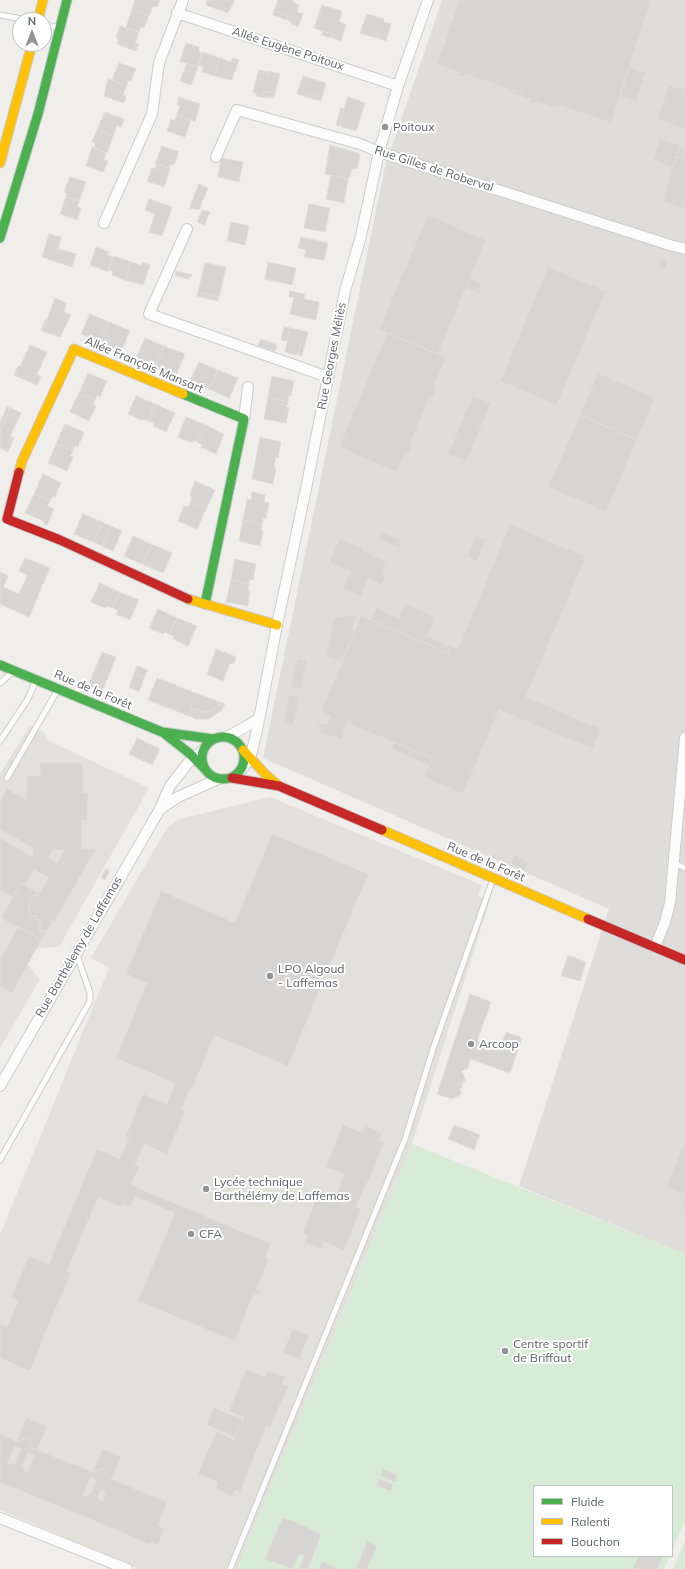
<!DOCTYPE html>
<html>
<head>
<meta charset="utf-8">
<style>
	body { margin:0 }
	#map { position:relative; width:685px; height:1569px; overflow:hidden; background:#efeeea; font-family:Mulish,sans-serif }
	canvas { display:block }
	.legend { position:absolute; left:533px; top:1485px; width:140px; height:72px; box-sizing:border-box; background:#fff; border:1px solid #bfc1c3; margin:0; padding:5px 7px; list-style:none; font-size:12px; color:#5f6368 }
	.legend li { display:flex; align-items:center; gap:8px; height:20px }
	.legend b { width:20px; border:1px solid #bfc1c3 }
	.north { position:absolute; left:12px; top:12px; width:40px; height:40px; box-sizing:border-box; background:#fff; border:1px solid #bfc1c3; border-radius:50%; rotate:0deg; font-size:11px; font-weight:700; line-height:16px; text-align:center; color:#5f6368 }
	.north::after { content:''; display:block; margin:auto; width:14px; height:18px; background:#919496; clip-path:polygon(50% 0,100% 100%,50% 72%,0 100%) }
</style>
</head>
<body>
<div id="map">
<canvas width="685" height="1569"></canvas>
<ul class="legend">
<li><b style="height:5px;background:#4caf50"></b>Fluide</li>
<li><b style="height:5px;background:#ffc107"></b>Ralenti</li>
<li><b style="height:5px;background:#c62828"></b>Bouchon</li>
</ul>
<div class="north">N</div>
</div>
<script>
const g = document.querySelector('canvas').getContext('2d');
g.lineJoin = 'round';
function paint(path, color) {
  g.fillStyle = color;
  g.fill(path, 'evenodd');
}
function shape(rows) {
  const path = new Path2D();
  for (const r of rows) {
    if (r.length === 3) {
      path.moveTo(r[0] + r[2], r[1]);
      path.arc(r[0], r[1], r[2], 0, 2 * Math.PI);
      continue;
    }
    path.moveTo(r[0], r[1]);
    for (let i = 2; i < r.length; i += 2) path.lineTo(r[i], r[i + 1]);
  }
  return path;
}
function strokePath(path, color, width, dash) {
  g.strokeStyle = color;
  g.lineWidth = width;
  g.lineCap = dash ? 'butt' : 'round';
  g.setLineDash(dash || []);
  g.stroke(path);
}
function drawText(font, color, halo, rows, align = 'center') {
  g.font = font + ' Mulish,sans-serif';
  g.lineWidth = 4;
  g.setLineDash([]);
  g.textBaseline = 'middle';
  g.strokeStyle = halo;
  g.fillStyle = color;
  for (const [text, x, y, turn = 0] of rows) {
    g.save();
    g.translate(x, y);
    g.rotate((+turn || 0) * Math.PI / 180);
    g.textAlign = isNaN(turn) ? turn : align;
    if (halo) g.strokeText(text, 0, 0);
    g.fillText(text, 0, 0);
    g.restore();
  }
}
paint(shape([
	[442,0,685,0,685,1254,519,1186,609,909,263,758,385,167]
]), '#dfddda');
paint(shape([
	[30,726,44,732,47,740,149,788,59,947,37,948,27,965,40,979,0,1048,0,774],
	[270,797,482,885,478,896,490,900,412,1144,237,1569,138,1569,0,1510,0,1235,109,968,91,958,167,828,180,819]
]), '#e2e0da');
paint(shape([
	[412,1144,685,1254,685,1520,672,1551,672,1486,534,1486,534,1556,670,1556,664,1569,367,1569,368,1542,356,1569,339,1569,322,1562,319,1569,308,1569,320,1534,283,1517,265,1559,290,1569,237,1569],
	[383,1469,397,1475,395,1482,381,1476],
	[380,1479,393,1484,391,1491,377,1486],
	[685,1540,685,1569,673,1569],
	[299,1554,304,1556,299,1569,292,1569]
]), '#d8ebd6');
const building = shape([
	[135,0,160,0,157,7,153,6,149,16,132,10,135,0],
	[207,0,235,0,228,13,206,5,207,0],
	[278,0,293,0,294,3,299,5,297,12,303,14,298,27,291,24,292,22,287,20,288,17,274,11,278,0],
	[459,0,651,0,611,123,560,106,559,109,537,101,536,104,529,102,530,99,522,97,523,94,465,74,464,78,456,75,458,72,437,65,459,0],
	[322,5,342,11,339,22,346,25,341,41,332,38,333,34,314,28,322,5],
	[132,10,149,16,144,28,141,27,139,32,126,28,132,10],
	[274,11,288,17,287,20,273,15,274,11],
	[367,14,384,19,384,22,391,24,386,41,378,38,379,35,371,33,370,36,360,33,367,14],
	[120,26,139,32,135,43,139,44,136,51,117,44,118,39,116,38,120,26],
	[323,31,333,34,332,38,322,35,323,31],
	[371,33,379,35,378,38,370,36,371,33],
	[186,43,199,47,198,51,202,53,198,67,180,61,186,43],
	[203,52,220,58,214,76,202,72,204,67,198,65,203,52],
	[220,58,231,62,233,58,239,60,232,80,214,76,220,58],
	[119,63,136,69,131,81,128,80,127,85,112,80,119,63],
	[187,63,198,67,191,85,180,81,187,63],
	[629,67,646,72,636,101,620,96,629,67],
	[259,70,268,72,268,75,258,72,259,70],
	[269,71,280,74,275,93,264,91,262,97,256,96,256,93,253,92,258,72,268,75,269,71],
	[303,76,326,83,322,98,307,93,306,97,297,94,303,76],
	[108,79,127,85,123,95,126,96,124,103,104,96,108,79],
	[669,85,685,90,685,129,657,119,669,85],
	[509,89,523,94,522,97,508,92,509,89],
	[264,91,275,93,274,98,262,97,264,91],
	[307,93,322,98,321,101,306,97,307,93],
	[179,97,200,104,195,122,177,115,180,106,177,105,179,97],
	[348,97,365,103,356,131,339,126,348,97],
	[341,108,344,109,339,126,336,125,341,108],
	[105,112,124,119,121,127,117,125,113,136,97,130,105,112],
	[177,115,191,120,185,137,167,131,171,119,175,121,177,115],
	[97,130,113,136,107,153,94,148,95,142,92,142,97,130],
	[660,139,680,145,673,167,653,160,660,139],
	[330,145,358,153,360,156,357,169,353,168,348,179,325,174,330,145],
	[680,145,685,147,685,154,678,152,680,145],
	[162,146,179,152,174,165,170,164,169,168,155,164,162,146],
	[92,147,106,153,104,160,108,161,103,172,86,166,92,147],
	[678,152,685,154,685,160,676,157,678,152],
	[676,157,685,160,685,209,662,202,676,157],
	[221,158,243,162,239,182,218,177,221,158],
	[157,164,170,169,164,187,147,181,152,168,155,169,157,164],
	[331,175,348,179,344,203,326,199,331,175],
	[70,177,86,182,79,201,66,197,67,193,64,192,70,177],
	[199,184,208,188,199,210,189,208,199,184],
	[66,197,79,201,77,207,81,208,77,220,60,214,66,197],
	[149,199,172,207,162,236,149,232,155,214,145,210,149,199],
	[309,204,330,208,325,232,304,228,309,204],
	[202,210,210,212,204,225,197,222,202,210],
	[428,215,486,240,438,354,379,329,428,215],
	[231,222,249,226,245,245,227,241,231,222],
	[49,234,61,237,58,249,76,254,72,267,42,257,49,234],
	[301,237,328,243,324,260,304,257,306,250,298,248,301,237],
	[96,247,109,252,107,255,113,257,108,272,90,265,96,247],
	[114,256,131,262,125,280,112,275,113,271,109,270,114,256],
	[661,258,668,261,665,269,658,267,661,258],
	[131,262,141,266,142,262,150,265,143,285,125,280,131,262],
	[268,262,296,268,292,285,265,279,268,262],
	[205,263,226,267,219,297,198,292,205,263],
	[548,267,606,291,557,405,500,381,548,267],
	[176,271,192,275,192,277,189,276,189,279,175,276,176,271],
	[470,278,480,283,480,294,466,288,470,278],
	[290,291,305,294,304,299,319,302,316,320,290,314,294,297,289,297,290,291],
	[198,292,219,297,218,301,197,296,198,292],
	[55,298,67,303,64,312,71,315,60,337,43,331,55,298],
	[90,314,109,322,100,342,81,334,90,314],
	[45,320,48,320,43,331,41,330,45,320],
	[109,322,130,331,121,351,100,342,109,322],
	[284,327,290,328,287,341,281,340,284,327],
	[290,328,308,332,305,344,301,343,298,355,285,352,290,328],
	[387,333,446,358,434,387,437,388,433,398,430,397,410,443,413,444,409,454,406,452,397,472,339,447,387,333],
	[145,338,164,346,155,366,136,358,145,338],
	[261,339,277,345,275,351,258,346,261,339],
	[301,343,305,344,302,356,298,355,301,343],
	[30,345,47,352,37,374,41,376,37,385,14,375,18,366,20,367,30,345],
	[164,346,185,354,176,375,155,366,164,346],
	[199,362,218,370,209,389,190,381,199,362],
	[218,370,238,378,229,398,209,389,218,370],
	[88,373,107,381,100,397,97,395,95,400,79,393,88,373],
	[598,373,655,398,637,440,580,415,598,373],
	[272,376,294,381,291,396,289,395,288,402,268,397,272,376],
	[79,393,95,400,93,405,96,406,89,421,70,412,79,393],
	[473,395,491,403,466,462,448,454,473,395],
	[136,396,155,404,148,421,144,419,143,421,128,414,136,396],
	[268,397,288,402,286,407,289,408,286,423,264,419,268,397],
	[155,404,175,413,166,432,153,426,154,423,148,421,155,404],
	[7,407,10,408,0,432,0,422,7,407],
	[10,408,21,413,10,436,14,438,8,452,0,448,0,433,10,408],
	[580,415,637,440,606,512,548,487,580,415],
	[186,417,205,425,197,442,193,440,192,443,178,437,186,417],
	[65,424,84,432,78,447,75,446,73,451,56,444,65,424],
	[205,425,224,434,216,454,201,447,203,445,197,442,205,425],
	[260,437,281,442,278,458,276,457,274,467,276,468,273,484,252,479,260,437],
	[56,444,73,451,70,456,73,457,67,471,48,463,56,444],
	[43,474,61,483,55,497,52,496,50,501,34,494,43,474],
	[195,481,215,490,206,509,190,502,192,497,189,496,195,481],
	[252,492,265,495,264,502,269,503,266,518,263,518,262,524,243,520,247,499,251,500,252,492],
	[34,494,50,501,47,506,54,509,47,525,43,523,44,521,25,513,34,494],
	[190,502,206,509,197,529,178,521,184,506,188,507,190,502],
	[83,514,102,522,93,542,74,534,83,514],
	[243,520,262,524,261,530,263,531,260,546,239,541,243,520],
	[102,522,111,526,102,546,93,542,102,522],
	[510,524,586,557,526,697,601,729,593,749,499,710,463,794,424,777,432,758,347,723,343,733,344,735,341,739,321,733,318,728,320,723,327,725,331,716,321,711,361,616,448,653,451,646,458,649,510,524],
	[111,526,122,531,113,551,102,546,111,526],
	[382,532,402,541,399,548,379,539,382,532],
	[476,535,486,540,477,562,467,557,476,535],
	[133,536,151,544,142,564,124,556,133,536],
	[339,539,364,549,363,551,386,561,381,574,386,576,382,585,368,579,361,596,343,589,350,571,329,563,339,539],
	[151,544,172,553,163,573,142,564,151,544],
	[25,558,50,568,29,617,0,604,0,572,8,576,3,587,19,594,28,575,19,571,25,558],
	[235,559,256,564,253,580,250,579,249,584,231,580,235,559],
	[231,580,249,584,248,591,250,591,248,606,226,602,231,580],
	[100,583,119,592,112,608,107,606,105,608,91,602,100,583],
	[119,592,139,600,130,620,116,614,118,610,112,608,119,592],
	[405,604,435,617,427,636,451,646,448,653,371,620,376,608,399,618,405,604],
	[158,609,177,618,169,634,165,632,163,634,149,628,158,609],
	[351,615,357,617,352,630,355,631,343,658,335,654,333,659,326,656,334,618,351,615],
	[177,618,197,626,188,646,173,639,174,636,169,634,177,618],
	[216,649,236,657,234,664,230,663,223,681,207,674,216,649],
	[102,652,116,657,102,692,88,686,102,652],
	[335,654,343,658,341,662,333,659,335,654],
	[297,659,307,661,301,689,291,687,297,659],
	[137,666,148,670,144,678,134,674,137,666],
	[134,674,144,678,139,692,129,687,134,674],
	[157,678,222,703,211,712,204,712,192,708,189,716,148,700,157,678],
	[289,695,300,697,294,725,284,722,289,695],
	[222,703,225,704,221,711,208,719,196,719,189,716,192,708,204,712,211,712,222,703],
	[137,738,160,749,152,765,129,754,137,738],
	[394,742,432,758,429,765,391,749,394,742],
	[40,763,83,763,83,793,88,793,87,820,82,820,82,849,96,849,57,916,57,921,52,921,47,931,40,931,40,920,36,920,36,916,29,916,30,902,32,896,38,895,49,878,34,869,24,886,21,883,13,897,0,890,0,838,33,857,33,848,0,829,0,801,7,789,26,800,27,776,40,776,40,763],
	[53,850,65,850,57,863,48,858,53,850],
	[272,834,368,874,288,1066,214,1035,192,1089,190,1089,181,1110,185,1111,167,1154,144,1144,135,1165,139,1167,131,1185,271,1244,265,1257,269,1259,256,1289,260,1289,259,1291,262,1294,258,1293,257,1295,254,1292,235,1341,138,1301,175,1213,135,1196,130,1207,123,1204,121,1207,98,1197,67,1271,71,1273,41,1342,42,1342,30,1371,0,1358,0,1324,7,1327,18,1301,11,1298,29,1256,49,1264,97,1149,120,1159,129,1138,126,1136,143,1094,167,1104,175,1083,116,1058,147,983,126,974,161,891,235,923,272,834],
	[514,855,529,861,525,870,511,864,514,855],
	[106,869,110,871,105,880,101,878,106,869],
	[21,883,39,894,30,898,29,916,36,916,36,920,40,920,40,931,47,931,41,940,1,918,21,883],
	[18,927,41,940,12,993,0,986,0,960,18,927],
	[568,955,586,962,580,981,561,976,568,955],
	[470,994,491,1002,477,1041,500,1048,506,1032,522,1038,510,1073,470,1059,468,1068,461,1071,465,1079,465,1082,457,1085,461,1093,460,1095,452,1099,437,1094,470,994],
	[463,1082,460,1091,457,1085,463,1082],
	[343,1125,363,1133,366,1126,382,1133,379,1140,384,1142,367,1184,366,1183,356,1207,361,1209,344,1250,324,1242,322,1249,305,1242,307,1235,303,1233,319,1192,335,1198,344,1174,326,1167,343,1125],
	[454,1125,473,1132,471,1136,478,1139,474,1150,448,1139,454,1125],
	[473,1132,480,1135,478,1139,471,1136,473,1132],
	[685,1140,685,1195,666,1187,685,1140],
	[685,1198,685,1211,681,1209,685,1198],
	[293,1329,309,1335,299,1359,283,1352,293,1329],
	[246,1369,265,1377,268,1371,285,1377,282,1384,288,1386,270,1428,266,1426,240,1492,235,1490,232,1496,216,1489,218,1482,198,1474,216,1432,234,1440,235,1437,244,1417,229,1411,246,1369],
	[214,1408,243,1420,235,1437,207,1425,214,1408],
	[26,1418,47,1426,37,1450,32,1448,28,1437,17,1441,26,1418],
	[0,1434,18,1442,28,1437,32,1448,93,1472,103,1468,108,1478,167,1502,158,1526,164,1529,158,1545,151,1542,150,1544,0,1482,0,1434],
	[15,1446,21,1449,15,1464,12,1463,11,1465,7,1464,15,1446],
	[28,1452,35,1455,28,1472,24,1471,24,1467,22,1466,28,1452],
	[90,1477,97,1480,91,1494,86,1496,83,1495,90,1477],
	[101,1490,106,1492,102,1502,97,1497,101,1490],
	[102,1449,121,1456,112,1480,108,1478,103,1468,93,1472,102,1449],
	[383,1469,397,1475,395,1482,381,1476,383,1469],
	[379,1479,393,1484,391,1491,377,1486,379,1479],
	[283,1517,321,1534,308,1569,299,1569,304,1556,299,1554,292,1569,265,1559,283,1517],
	[367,1542,377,1546,367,1569,356,1569,367,1542],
	[638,1556,663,1556,657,1569,633,1569,638,1556],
	[322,1562,339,1569,319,1569,322,1562]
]);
paint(building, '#d6d5d3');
strokePath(building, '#deddd9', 1);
const lane = shape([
	[0,15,27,20],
	[44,24,58,28],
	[0,683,13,672],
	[0,741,28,699,35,682],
	[7,778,57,691],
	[673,863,685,868],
	[0,1160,90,1001,90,993,77,955],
	[230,1569,405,1139,434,1046,493,879]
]);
const street = shape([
	[177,13,398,86],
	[216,157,237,110,360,144,379,152,670,245,685,249],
	[104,223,152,114,159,63,183,0],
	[187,229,149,314,328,377],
	[244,419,248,387],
	[227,737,249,725,259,718],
	[242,769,250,759,257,730,277,625,307,484,345,291,361,236,379,152,398,86,428,0],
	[160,809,178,797,218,779],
	[655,947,665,922,670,903,685,738],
	[0,1086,160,809,170,786,188,763,203,750],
	[0,1518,127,1569]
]);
const fast = shape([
	[0,238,38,114,67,0],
	[183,394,244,419,205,604],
	[0,665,162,732,213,739],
	[165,734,189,753,204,768],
	[223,758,21]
]);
const slow = shape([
	[38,20,43,0],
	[0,163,32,44],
	[19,472,22,461,74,349,183,394],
	[188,599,277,625],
	[243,750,266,775,279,786],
	[382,830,588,919]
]);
const jam = shape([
	[19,472,7,519,60,540,188,599],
	[232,778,279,786,382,830],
	[588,919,685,960]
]);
strokePath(lane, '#cbcccc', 7);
strokePath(street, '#cbcccc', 12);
strokePath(fast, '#cacacb', 11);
strokePath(slow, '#cacacb', 11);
strokePath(jam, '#cacacb', 11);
strokePath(lane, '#fdfcfc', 5);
strokePath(street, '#fdfcfc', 10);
strokePath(fast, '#4caf50', 9);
strokePath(slow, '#ffc107', 9);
strokePath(jam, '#c62828', 9);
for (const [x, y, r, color] of [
	[385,127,4,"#919496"],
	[270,976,4,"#919496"],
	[471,1044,4,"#919496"],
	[206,1189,4,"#919496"],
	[191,1234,4,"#919496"],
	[505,1351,4,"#919496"]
]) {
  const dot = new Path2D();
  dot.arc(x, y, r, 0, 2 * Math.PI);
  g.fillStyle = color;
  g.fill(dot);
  strokePath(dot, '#fff', 1.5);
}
drawText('12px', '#5f6368', '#fff', [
	["Allée Eugène Poitoux",288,49,18],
	["Rue Gilles de Roberval",434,169,18],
	["Rue Georges Méliès",332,356,-79],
	["Allée François Mansart",144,365,23],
	["Rue de la Forêt",93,690,23],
	["Rue de la Forêt",486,862,23],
	["Rue Barthélemy de Laffemas",79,947,-60]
]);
drawText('12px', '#5f6368', '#fff', [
	["Poitoux",393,127],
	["LPO Algoud",278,969],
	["- Laffemas",278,983],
	["Arcoop",479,1044],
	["Lycée technique",214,1182],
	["Barthélémy de Laffemas",214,1196],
	["CFA",199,1234],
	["Centre sportif",513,1344],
	["de Briffaut",513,1358]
], 'left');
</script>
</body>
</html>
